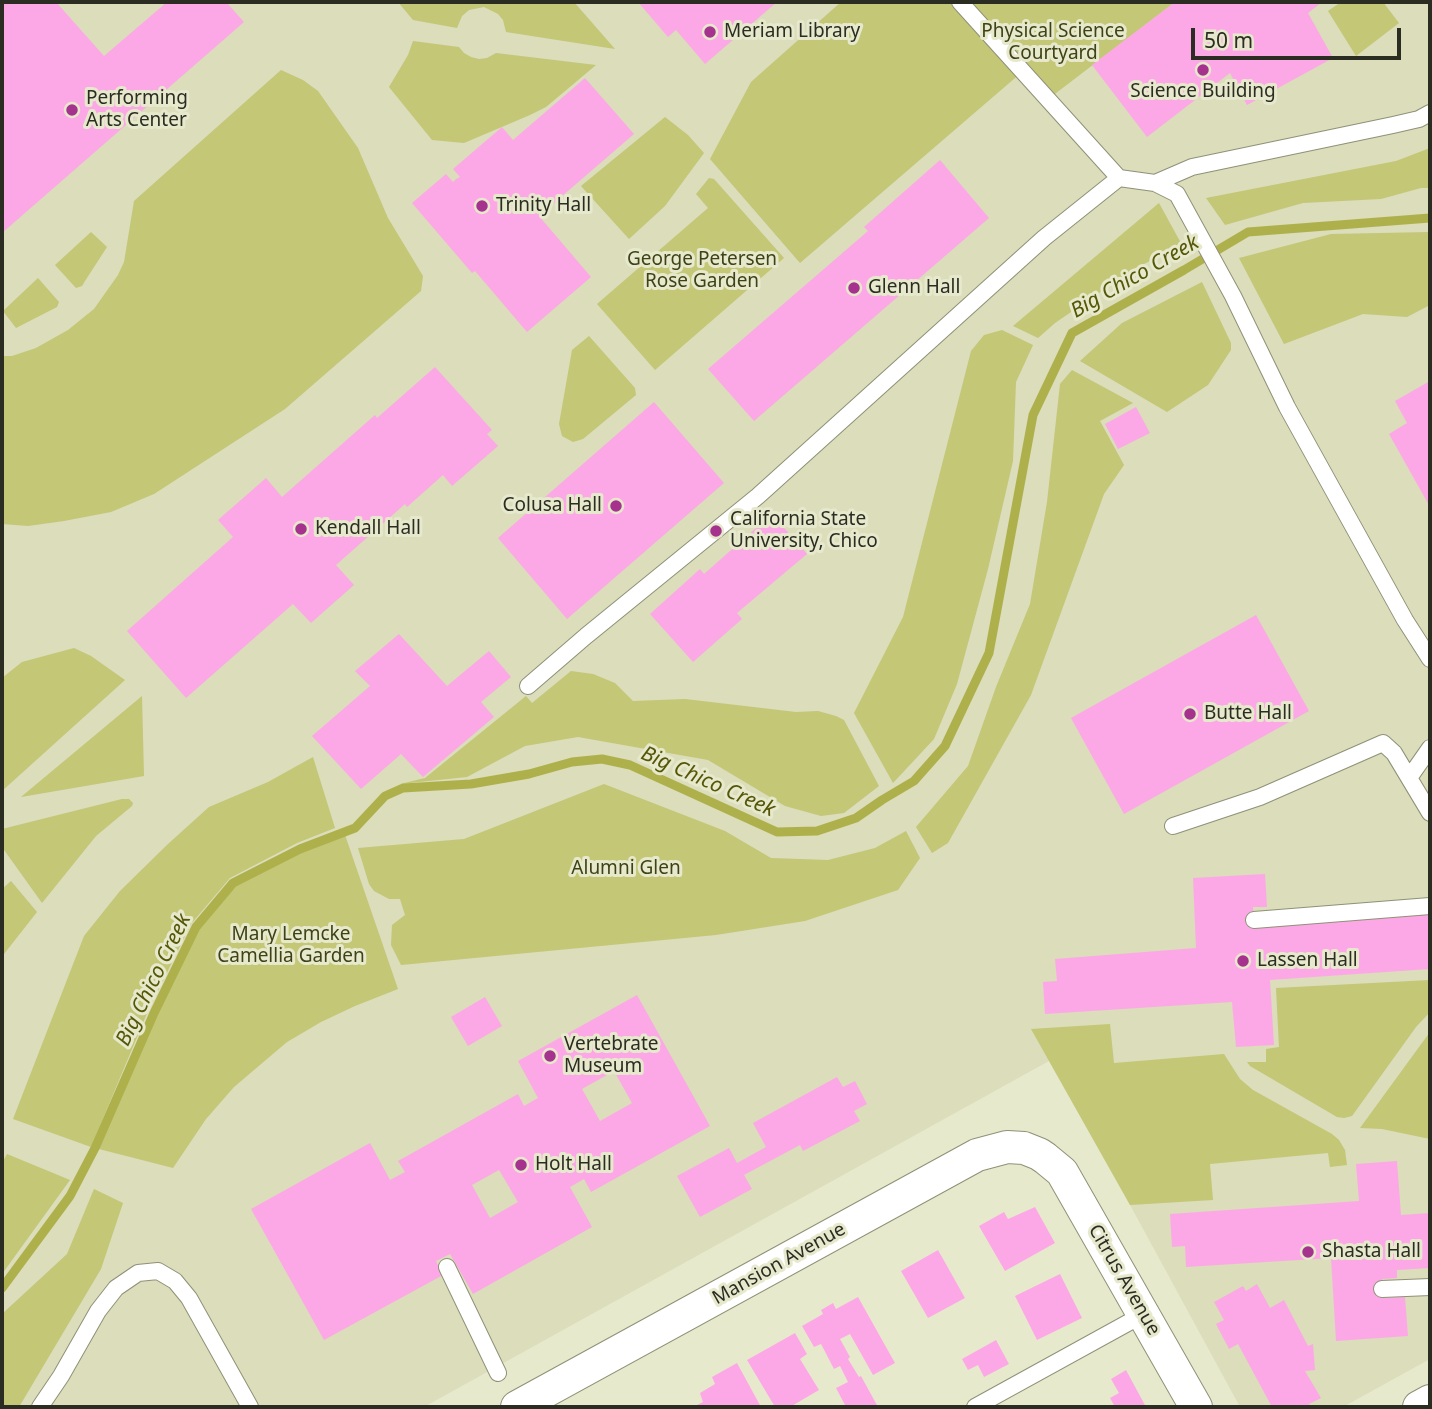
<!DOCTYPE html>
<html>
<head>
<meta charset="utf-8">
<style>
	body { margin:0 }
	#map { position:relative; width:1432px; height:1409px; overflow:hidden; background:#e7e9cd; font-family:"Noto Sans",sans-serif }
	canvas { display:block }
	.frame { position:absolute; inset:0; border:4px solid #2c2d22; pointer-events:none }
	.scale { position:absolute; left:1191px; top:28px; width:210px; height:32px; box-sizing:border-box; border:4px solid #2c2d22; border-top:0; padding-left:9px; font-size:21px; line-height:24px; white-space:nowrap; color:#2c2d22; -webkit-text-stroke:5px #e7e9cd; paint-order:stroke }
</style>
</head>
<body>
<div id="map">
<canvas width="1432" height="1409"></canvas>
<div class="frame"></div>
<div class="scale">50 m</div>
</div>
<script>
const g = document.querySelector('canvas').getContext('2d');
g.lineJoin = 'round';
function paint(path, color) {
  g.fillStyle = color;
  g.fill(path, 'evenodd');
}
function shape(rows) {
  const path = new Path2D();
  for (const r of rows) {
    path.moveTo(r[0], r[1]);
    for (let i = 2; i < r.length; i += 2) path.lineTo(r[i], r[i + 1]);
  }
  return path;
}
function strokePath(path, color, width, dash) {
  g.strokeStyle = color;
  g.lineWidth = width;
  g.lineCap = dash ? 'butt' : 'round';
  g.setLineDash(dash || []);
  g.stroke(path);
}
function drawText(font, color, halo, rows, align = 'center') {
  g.font = font + ' "Noto Sans",sans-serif';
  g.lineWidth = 6;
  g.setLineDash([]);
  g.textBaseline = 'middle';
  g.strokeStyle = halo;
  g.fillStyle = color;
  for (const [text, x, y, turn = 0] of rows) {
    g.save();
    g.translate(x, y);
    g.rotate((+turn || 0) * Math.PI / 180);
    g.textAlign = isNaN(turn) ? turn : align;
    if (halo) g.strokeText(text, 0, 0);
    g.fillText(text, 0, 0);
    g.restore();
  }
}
paint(shape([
	[2,2,1430,2,1430,1359,1343,1407,1240,1407,1130,1205,1049,1061,424,1407,2,1407]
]), '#dbddbb');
paint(shape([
	[398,2,574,2,615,49,506,32,503,20,498,14,484,7,469,10,462,16,457,28,413,20],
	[841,2,1175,2,1047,100,1022,72,800,263,710,159,751,82],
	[1341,2,1383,2,1399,23,1356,56,1328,11],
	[413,41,459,47,464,53,471,57,479,59,487,58,496,53,596,65,546,107,530,115,464,143,432,140,389,87,408,55],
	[281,70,303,80,318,91,358,148,388,218,423,276,421,291,285,409,154,494,111,512,64,521,28,526,2,524,2,356,12,356,36,348,68,330,94,309,118,275,124,262,134,201],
	[665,117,688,135,704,153,665,206,629,239,581,186],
	[1430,148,1430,188,1421,188,1381,199,1303,203,1225,225,1206,198,1396,161],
	[709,178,714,179,784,258,655,370,597,304,708,208,696,194],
	[1159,203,1182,245,1134,269,1055,323,1038,338,1013,326],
	[91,232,107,247,85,281,82,286,76,288,55,265],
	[1430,232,1430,305,1407,317,1363,314,1284,344,1239,258,1331,234],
	[38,278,59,302,57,307,16,328,3,311],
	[1202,282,1231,343,1231,350,1208,385,1167,412,1080,361,1122,323],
	[1002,330,1033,345,1016,382,1013,461,988,569,957,684,934,739,893,783,854,713,903,617,971,351,984,335],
	[589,336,635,388,636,395,583,439,573,442,562,436,559,424,572,350],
	[1072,370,1133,403,1100,421,1124,465,1104,494,1031,695,948,843,932,853,916,827,968,766,996,687,1030,604,1047,502,1060,384],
	[74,648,91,656,125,680,2,791,2,678,22,662],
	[571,671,593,674,615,683,633,701,685,699,796,712,818,711,836,716,844,720,879,786,844,813,821,816,785,806,708,760,578,737,525,746,467,777,400,784,425,778,526,696,532,703],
	[142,696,144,776,21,797],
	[313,757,335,828,297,843,230,878,191,924,148,1011,91,1147,13,1119,84,936,120,891,168,844,209,807,268,782],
	[604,784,725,831,771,858,828,860,875,848,906,831,920,858,898,890,805,921,716,935,401,965,391,945,392,925,405,915,400,899,389,899,374,891,369,884,358,848,464,839],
	[122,799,129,799,133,803,132,806,96,836,42,903,2,847,2,829],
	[344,832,398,989,355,1006,321,1022,287,1042,234,1087,206,1119,173,1168,95,1148,154,1013,196,927,233,883,300,849],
	[11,881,37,912,4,954,2,951,2,889],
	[1430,980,1430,1012,1416,1027,1352,1116,1344,1118,1337,1117,1250,1066,1247,1062,1266,1062,1266,1049,1279,1047,1276,988],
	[1110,1024,1114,1063,1224,1054,1240,1079,1253,1090,1332,1134,1339,1140,1345,1150,1347,1165,1330,1167,1328,1153,1210,1164,1213,1200,1130,1205,1031,1029],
	[1430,1032,1430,1139,1382,1129,1360,1128],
	[7,1154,70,1180,2,1274,2,1163],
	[94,1189,123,1203,101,1269,19,1407,2,1407,2,1314,67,1254]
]), '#c3c776');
strokePath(shape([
	[2,1288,70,1196,95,1148,154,1013,196,927,233,883,300,849,355,828,385,796,403,788,471,784,529,774,572,762,602,759,630,765,777,832,817,831,856,818,882,800,914,781,945,746,989,653,1033,415,1072,333,1184,270,1248,232,1430,218]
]), '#aeb14b', 9);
paint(shape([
	[2,2,56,2,104,56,167,2,226,2,244,22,2,233],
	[638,2,777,2,705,64,676,30,668,37],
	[1175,2,1322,2,1308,13,1333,58,1247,105,1230,73,1147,137,1092,65],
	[585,78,634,134,539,216,591,277,527,332,475,271,472,273,412,203,446,174,453,182,456,179,460,177,453,169,502,127,513,140],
	[940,160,989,218,754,421,708,369,868,231,864,227],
	[435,367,492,430,487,434,498,446,452,486,443,475,407,507,405,504,336,565,354,585,311,623,293,604,186,698,127,631,233,537,218,520,266,478,282,497,375,415,377,418],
	[1430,381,1430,507,1389,434,1407,423,1395,401],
	[654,402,724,483,567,619,498,538],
	[1136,407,1150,433,1118,449,1105,424],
	[772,514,807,554,737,613,742,619,693,662,650,614,700,569,704,574],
	[1256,615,1309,711,1124,814,1071,718],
	[399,634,447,686,489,651,511,677,481,702,494,717,423,777,401,754,361,789,312,736,370,686,355,671],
	[1265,874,1267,907,1253,907,1254,922,1430,910,1430,969,1270,980,1274,1045,1236,1047,1232,1002,1045,1014,1043,982,1057,981,1055,959,1196,948,1193,878],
	[637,995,710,1126,591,1192,584,1179,570,1187,592,1227,473,1294,450,1254,436,1261,443,1275,324,1340,251,1209,370,1143,390,1180,405,1172,398,1161,518,1094,524,1106,538,1098,518,1061],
	[614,1071,632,1103,600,1121,582,1089],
	[499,1170,518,1202,490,1218,472,1185],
	[485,997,502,1026,468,1046,451,1017],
	[837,1077,843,1087,855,1081,867,1104,854,1111,860,1121,803,1151,800,1145,744,1175,752,1189,700,1217,677,1176,729,1148,737,1163,766,1147,753,1123],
	[1397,1161,1401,1215,1430,1213,1430,1268,1397,1270,1397,1278,1382,1279,1383,1298,1405,1297,1408,1336,1336,1341,1331,1258,1186,1267,1185,1246,1172,1247,1170,1214,1359,1201,1356,1164],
	[1035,1207,1055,1243,1005,1271,979,1226,1004,1212,1008,1219],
	[938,1250,965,1298,928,1318,901,1271],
	[1060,1274,1082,1318,1037,1340,1015,1296],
	[1257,1284,1270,1308,1284,1300,1308,1346,1313,1344,1315,1370,1305,1371,1321,1398,1309,1404,1311,1407,1272,1407,1238,1344,1229,1349,1216,1324,1224,1320,1214,1302,1243,1286,1246,1291],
	[858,1297,895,1363,873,1375,850,1334,840,1339,850,1357,848,1359,859,1377,861,1376,878,1407,846,1407,836,1388,848,1382,840,1366,834,1369,821,1344,814,1347,802,1326,823,1314,821,1310,833,1303,836,1309],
	[795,1333,807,1354,800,1359,819,1390,790,1407,775,1407,747,1360],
	[996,1340,1009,1364,984,1377,978,1365,968,1370,962,1359],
	[737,1363,761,1407,693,1407,703,1402,700,1393,715,1384,712,1377],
	[1126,1370,1146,1407,1115,1407,1110,1398,1119,1393,1111,1379]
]), '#fda8e6');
const lane = shape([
	[960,2,1119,178,1155,183,1177,194,1233,296,1287,407,1405,620,1430,659],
	[1155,183,1192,167,1393,125,1419,119,1430,113],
	[528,686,586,636,758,496,1044,238,1119,178],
	[1409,778,1430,748],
	[1173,826,1260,797,1383,743,1394,753,1430,813],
	[1254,920,1430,906],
	[447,1267,498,1373],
	[1382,1289,1430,1287],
	[40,1407,61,1376,98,1311,116,1288,138,1273,158,1271,175,1281,189,1298,250,1407],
	[975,1407,1144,1314]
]);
const street = shape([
	[517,1407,977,1155,1007,1147,1024,1148,1039,1154,1045,1158,1062,1172,1196,1407],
	[1419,1407,1430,1401]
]);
strokePath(lane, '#8f9177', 18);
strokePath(street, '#8f9177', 34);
strokePath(lane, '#fff', 16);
strokePath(street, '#fff', 32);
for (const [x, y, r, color] of [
	[710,32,7,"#a5338e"],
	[1203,70,7,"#a5338e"],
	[72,110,7,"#a5338e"],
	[482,206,7,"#a5338e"],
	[854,288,7,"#a5338e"],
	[616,506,7,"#a5338e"],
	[301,529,7,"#a5338e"],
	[716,531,7,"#a5338e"],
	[1190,714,7,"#a5338e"],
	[1243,961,7,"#a5338e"],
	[550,1056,7,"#a5338e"],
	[521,1165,7,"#a5338e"],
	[1308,1252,7,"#a5338e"]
]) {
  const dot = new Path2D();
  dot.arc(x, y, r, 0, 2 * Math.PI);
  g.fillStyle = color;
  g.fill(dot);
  strokePath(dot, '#e7e9cd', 2.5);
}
drawText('19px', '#2c2d22', '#e7e9cd', [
	["Meriam Library",724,32],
	["Science Building",1203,92,"center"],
	["Performing",86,99],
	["Arts Center",86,121],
	["Trinity Hall",496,206],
	["Glenn Hall",868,288],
	["Colusa Hall",602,506,"right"],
	["California State",730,520],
	["University, Chico",730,542],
	["Kendall Hall",315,529],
	["Butte Hall",1204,714],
	["Lassen Hall",1257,961],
	["Vertebrate",564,1045],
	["Museum",564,1067],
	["Holt Hall",535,1165],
	["Shasta Hall",1322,1252]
], 'left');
drawText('19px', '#3f4116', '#e7e9cd', [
	["Physical Science",1053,32],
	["Courtyard",1053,54],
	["George Petersen",702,260],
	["Rose Garden",702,282],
	["Alumni Glen",626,869],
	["Mary Lemcke",291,935],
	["Camellia Garden",291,957]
]);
drawText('19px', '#2c2d22', '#e7e9cd', [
	["Mansion Avenue",779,1264,-29],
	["Citrus Avenue",1124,1280,60]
]);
drawText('italic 21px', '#555707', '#e7e9cd', [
	["Big Chico Creek",1135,277,-30],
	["Big Chico Creek",708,782,24],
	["Big Chico Creek",154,980,-64]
]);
</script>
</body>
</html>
